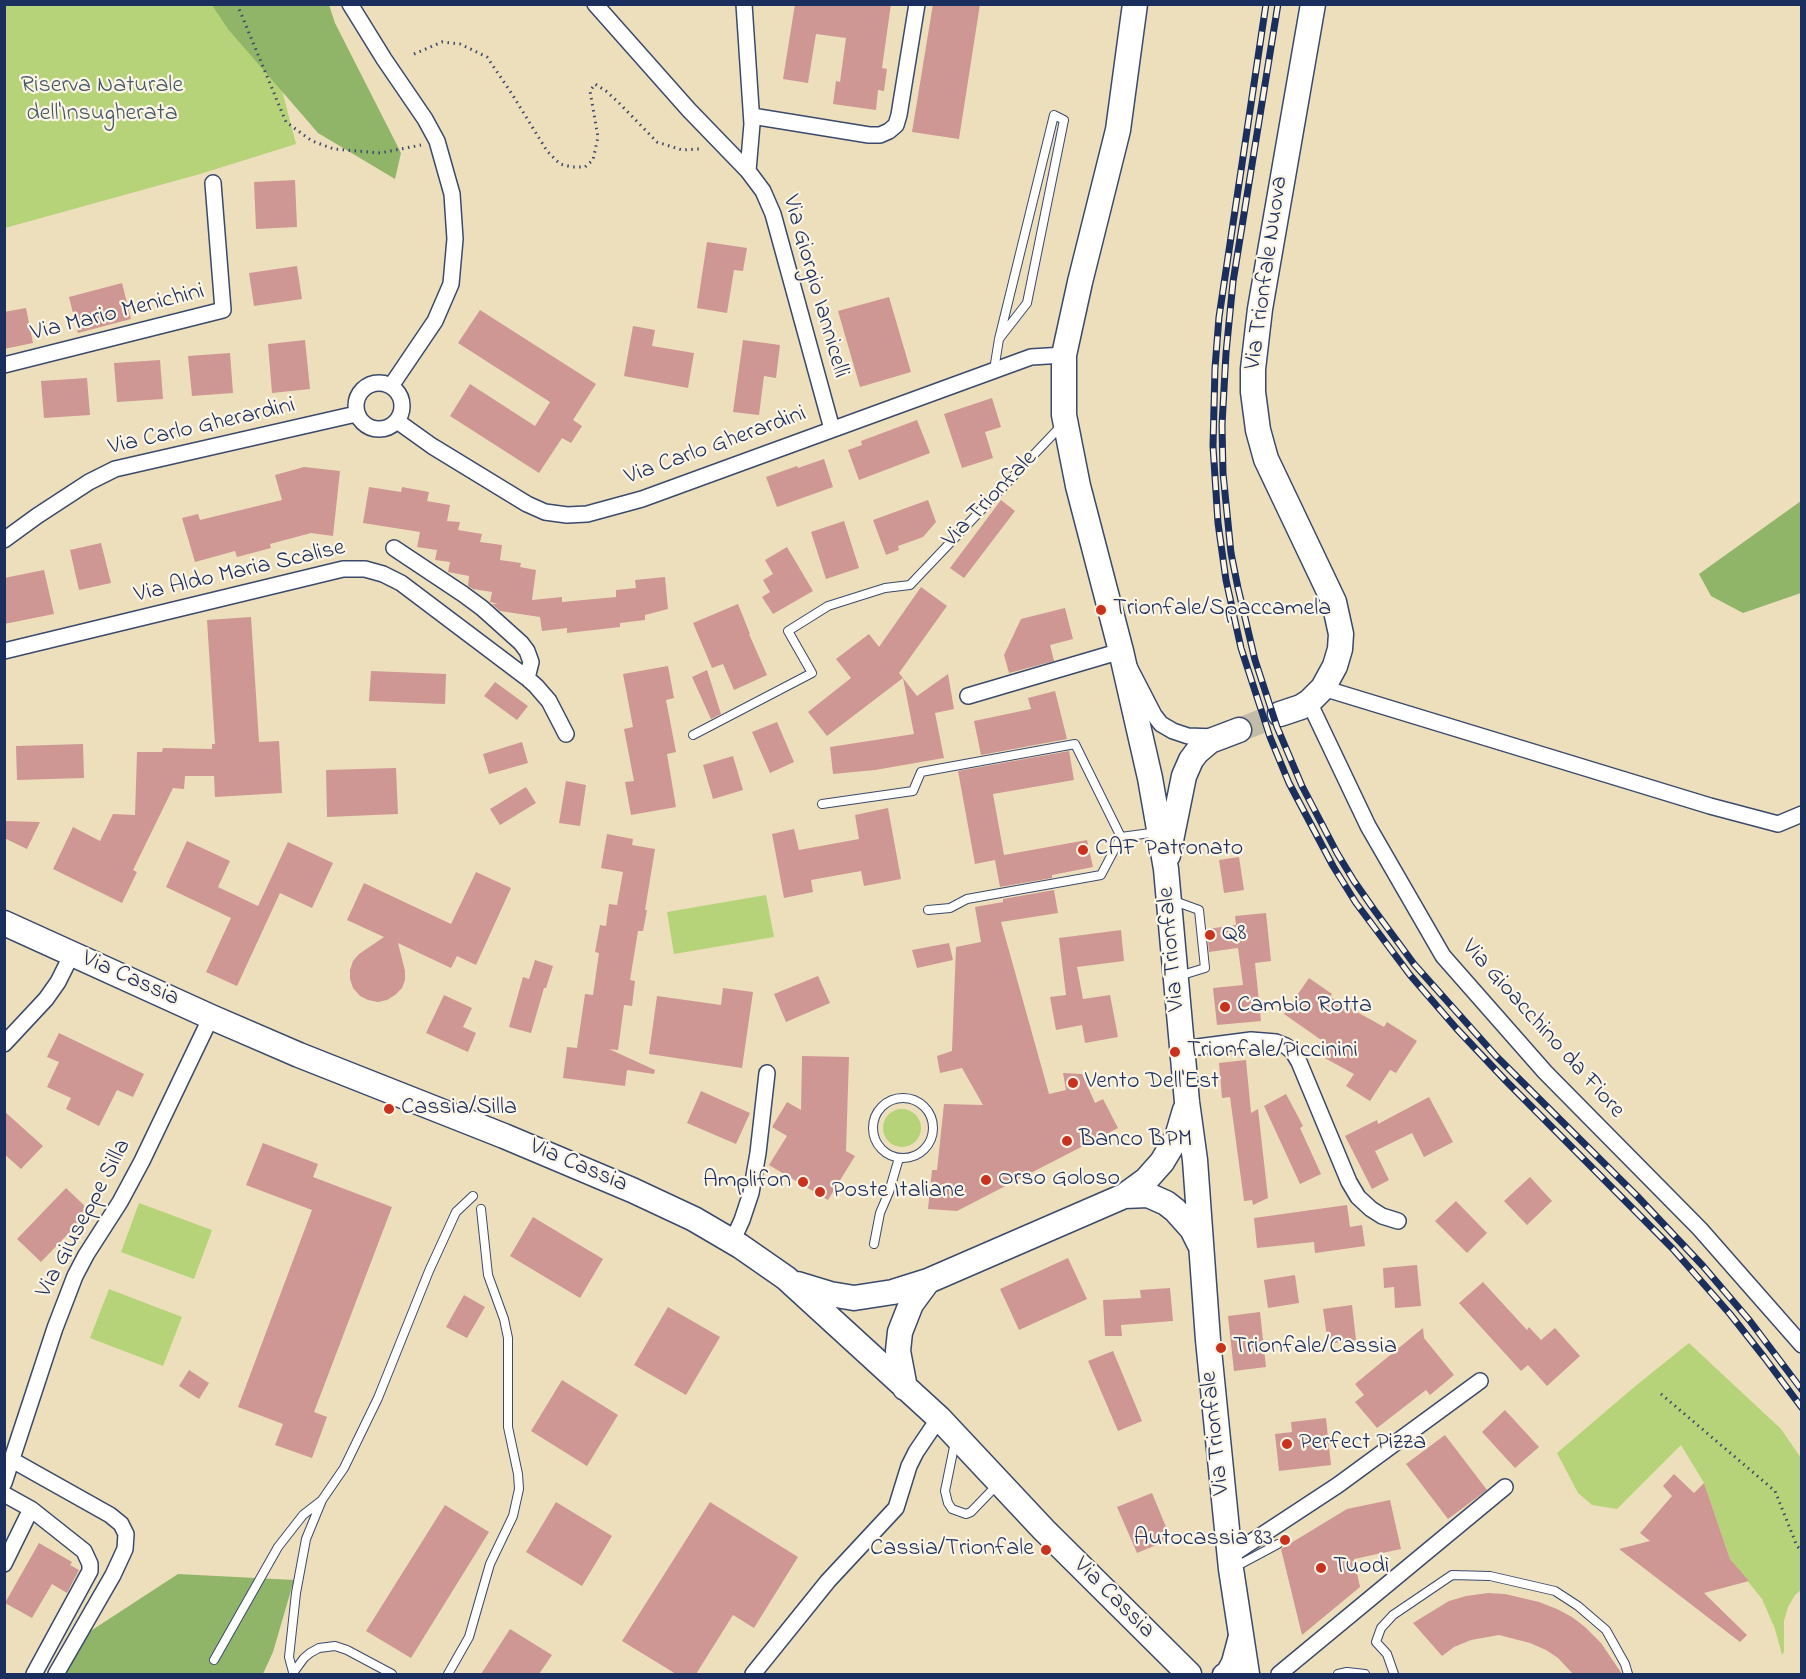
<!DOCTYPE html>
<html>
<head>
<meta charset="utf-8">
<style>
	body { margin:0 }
	#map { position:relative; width:1806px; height:1679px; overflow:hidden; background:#eddfbc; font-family:"Indie Flower",sans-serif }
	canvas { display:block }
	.frame { position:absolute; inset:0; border:6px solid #1b2f5e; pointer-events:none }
</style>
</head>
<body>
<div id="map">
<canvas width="1806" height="1679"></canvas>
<div class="frame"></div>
</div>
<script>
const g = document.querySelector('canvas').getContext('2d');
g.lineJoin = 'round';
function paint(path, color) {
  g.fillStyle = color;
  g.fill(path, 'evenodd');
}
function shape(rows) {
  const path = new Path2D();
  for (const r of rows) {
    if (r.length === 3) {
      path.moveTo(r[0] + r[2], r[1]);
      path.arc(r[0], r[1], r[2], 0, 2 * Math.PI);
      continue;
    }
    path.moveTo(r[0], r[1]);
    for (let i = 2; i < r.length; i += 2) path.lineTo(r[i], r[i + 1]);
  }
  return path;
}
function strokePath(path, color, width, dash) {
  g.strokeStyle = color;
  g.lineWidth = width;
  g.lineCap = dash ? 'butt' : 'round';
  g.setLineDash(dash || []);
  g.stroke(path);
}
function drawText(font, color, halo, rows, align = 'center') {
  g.font = font + ' "Indie Flower",sans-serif';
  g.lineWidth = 4.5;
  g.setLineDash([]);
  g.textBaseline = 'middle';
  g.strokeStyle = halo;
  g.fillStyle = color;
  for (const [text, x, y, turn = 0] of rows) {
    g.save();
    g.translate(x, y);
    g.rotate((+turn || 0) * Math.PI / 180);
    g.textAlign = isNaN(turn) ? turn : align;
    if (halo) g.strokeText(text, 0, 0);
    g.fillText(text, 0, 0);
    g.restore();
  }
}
paint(shape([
	[5,5,260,5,296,144,200,174,5,228],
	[766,895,774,937,674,954,667,912],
	[902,1128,19],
	[139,1203,212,1230,194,1279,121,1252],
	[109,1289,182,1317,163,1366,90,1338],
	[1689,1343,1781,1429,1801,1458,1801,1590,1795,1595,1788,1607,1784,1621,1784,1652,1782,1655,1775,1629,1762,1599,1730,1559,1704,1483,1681,1445,1617,1509,1592,1505,1578,1493,1557,1453,1633,1388]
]), '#b6d379');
paint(shape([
	[212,5,329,5,335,23,401,153,395,179,318,133,228,29],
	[1801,501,1801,593,1743,613,1711,596,1699,574],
	[178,1574,294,1580,273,1652,263,1674,64,1674,89,1632]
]), '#90b569');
paint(shape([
	[795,4,891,4,882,68,887,69,884,91,878,90,876,110,833,104,836,81,840,82,846,38,816,34,808,83,783,79],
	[933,4,980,4,959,139,912,132],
	[295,180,297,227,256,229,254,182],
	[707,242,747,248,743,271,734,270,727,313,697,308],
	[297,266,302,299,254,306,249,273],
	[122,283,131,319,78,333,69,297],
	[889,297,911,372,860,387,838,311],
	[26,308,33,343,4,349,4,312],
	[480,310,596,384,573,420,582,426,571,443,562,438,539,473,450,416,470,384,535,426,550,402,458,343],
	[633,326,655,330,652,346,694,353,688,388,624,376],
	[305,340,310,389,272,393,268,344],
	[743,340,780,345,776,378,764,376,759,415,733,412],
	[230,353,233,393,192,396,188,356],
	[160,360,163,399,117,402,114,363],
	[87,378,90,415,44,418,41,381],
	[992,398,1001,427,985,432,993,458,962,468,944,414],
	[917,420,930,453,859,480,848,450,862,445,861,441],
	[824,459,833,487,777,507,766,477,797,466,798,468],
	[304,467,340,471,333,536,311,533,270,544,271,548,237,557,235,551,195,562,182,518,198,514,200,520,282,500,275,475],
	[369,487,401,492,402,487,429,492,427,501,450,505,447,521,460,522,458,530,482,534,480,542,502,545,500,560,521,563,520,567,536,570,532,600,562,597,562,602,616,597,616,590,636,588,635,580,665,577,668,609,645,615,645,620,620,623,620,627,567,633,567,628,542,631,540,617,500,611,492,604,498,604,490,602,492,592,473,589,468,586,469,576,448,572,450,562,435,560,437,550,417,547,420,532,363,523],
	[928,500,936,522,923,537,898,546,899,550,886,555,873,520],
	[1001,500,1015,511,964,578,950,568],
	[844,521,859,568,826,579,811,532],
	[101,543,111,583,79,590,70,550],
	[787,547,813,591,773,614,762,597,770,592,763,580,773,574,765,560],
	[44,570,54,614,4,624,4,578],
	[921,587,947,606,899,673,903,678,827,736,808,712,851,678,836,659,869,634,879,647],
	[738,604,750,634,749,634,767,675,734,690,723,664,712,668,693,623],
	[1065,608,1073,639,1050,645,1054,661,1009,673,1004,655,1021,619],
	[251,617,259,742,279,741,282,793,215,797,214,776,185,776,184,789,173,788,133,870,137,872,122,903,53,869,73,827,100,841,113,814,135,815,137,752,162,752,163,748,212,749,212,744,215,744,207,620],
	[668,666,674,698,666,700,676,752,667,754,676,807,631,815,625,782,634,781,624,729,633,727,623,674],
	[707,670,721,714,711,719,692,677],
	[371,671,446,674,445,704,369,701],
	[948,674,954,709,935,713,944,758,875,770,833,774,830,747,914,734,903,678,917,696],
	[495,682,528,706,517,720,484,696],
	[1055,691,1067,739,981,755,974,721,1031,709,1028,698],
	[777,722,794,762,770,773,752,732],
	[522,742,528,763,489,774,483,754],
	[83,744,84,778,17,780,16,746],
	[1069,751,1074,780,993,794,1004,855,1087,840,1093,867,1052,875,1052,878,1000,887,995,860,975,864,958,771],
	[733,756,743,790,713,799,703,765],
	[396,768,398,814,327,817,326,770],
	[566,781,586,785,580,826,559,823],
	[526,787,536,803,500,825,490,809],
	[888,808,901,879,864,886,861,871,811,880,813,892,784,898,772,834,794,829,799,850,859,839,855,815],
	[4,821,40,822,27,849,4,838],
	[607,834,633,839,632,845,655,849,645,910,647,910,643,931,638,931,630,980,635,981,632,1006,624,1005,618,1050,609,1049,655,1070,654,1074,627,1070,625,1086,563,1078,567,1047,577,1048,585,994,593,995,599,953,595,952,600,925,606,926,609,904,617,905,623,872,601,868],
	[187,841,230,861,218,887,258,906,288,842,333,863,312,908,280,893,237,986,206,972,231,918,166,887],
	[1239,857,1244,890,1224,893,1219,860],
	[476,872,511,888,476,965,457,956,451,968,398,943,405,971,405,980,402,988,395,995,387,1000,378,1002,368,1000,360,996,353,988,350,979,350,970,353,961,359,954,384,937,347,920,364,883,451,924],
	[1054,890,1058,913,1001,922,1049,1094,1066,1090,1063,1073,1082,1074,1095,1103,1103,1099,1118,1128,957,1211,928,1209,932,1170,937,1170,944,1104,983,1105,962,1068,940,1073,937,1056,952,1051,956,947,981,942,975,907,1003,902,1003,899],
	[1266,913,1271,961,1255,963,1261,1021,1217,1025,1213,988,1243,985,1238,948,1209,952,1207,929,1236,925,1235,916],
	[1121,930,1124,961,1077,967,1083,999,1110,995,1118,1037,1085,1043,1082,1025,1056,1030,1050,997,1066,995,1059,938],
	[949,943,953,960,917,968,912,950],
	[535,960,553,966,546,988,544,988,531,1033,509,1027,523,977,529,979],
	[818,976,830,1003,786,1022,774,994],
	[1309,978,1332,994,1330,997,1384,1027,1387,1022,1417,1041,1396,1073,1390,1070,1370,1101,1346,1086,1354,1074,1321,1056,1327,1044,1284,1014],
	[723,988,753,992,742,1068,649,1054,657,996,721,1005],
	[444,995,472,1008,463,1027,476,1033,468,1052,426,1033],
	[59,1033,144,1074,133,1097,117,1090,99,1126,66,1109,71,1098,47,1087,59,1062,47,1057],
	[802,1056,849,1057,846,1151,855,1156,828,1200,769,1165,787,1136,772,1127,787,1102,801,1110],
	[1246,1060,1251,1113,1258,1109,1268,1198,1253,1205,1252,1200,1244,1201,1230,1097,1222,1098,1219,1063],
	[701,1091,750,1113,736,1144,687,1123],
	[1286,1094,1303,1126,1300,1128,1321,1174,1300,1184,1264,1106],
	[1429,1097,1453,1142,1424,1157,1412,1133,1375,1151,1389,1180,1372,1189,1345,1136,1377,1120,1378,1124],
	[4,1111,43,1146,21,1169,4,1154],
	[263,1143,318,1164,313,1177,392,1207,314,1412,327,1417,312,1458,275,1445,283,1424,238,1407,312,1210,246,1185],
	[1530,1177,1552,1201,1527,1225,1504,1201],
	[66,1188,90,1211,41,1262,17,1239],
	[1456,1201,1487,1233,1467,1253,1435,1221],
	[1347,1205,1350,1227,1362,1225,1365,1246,1315,1253,1314,1242,1257,1248,1254,1218],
	[533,1217,603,1259,580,1298,510,1256],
	[1068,1258,1087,1299,1019,1330,1000,1289],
	[1417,1265,1421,1306,1395,1308,1394,1287,1384,1288,1383,1268],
	[1295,1275,1299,1303,1268,1308,1264,1280],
	[1483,1282,1527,1330,1529,1327,1541,1340,1555,1328,1580,1356,1547,1386,1528,1365,1521,1371,1459,1303],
	[1170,1288,1173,1321,1121,1325,1122,1336,1105,1336,1103,1300,1141,1298,1140,1290],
	[464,1295,485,1307,467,1338,446,1327],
	[1352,1305,1356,1340,1328,1344,1323,1309],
	[668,1307,720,1337,686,1395,634,1365],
	[1260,1312,1266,1367,1234,1371,1228,1316],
	[1423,1328,1424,1338,1454,1375,1430,1395,1426,1390,1377,1428,1355,1402,1364,1395,1355,1384],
	[1113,1351,1142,1421,1118,1431,1088,1361],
	[189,1370,209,1383,199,1399,179,1386],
	[562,1380,618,1415,587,1466,531,1431],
	[1505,1410,1539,1447,1515,1468,1482,1432],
	[1326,1418,1331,1465,1279,1471,1275,1434,1292,1432,1291,1422],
	[1445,1435,1487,1490,1448,1519,1406,1464],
	[1674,1474,1694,1493,1704,1483,1730,1559,1749,1581,1704,1593,1747,1635,1740,1642,1619,1549,1650,1541,1640,1533,1672,1496,1663,1486],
	[1152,1493,1171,1539,1137,1553,1117,1507],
	[1390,1500,1401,1549,1354,1559,1360,1587,1302,1635,1281,1549,1347,1509],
	[556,1502,612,1536,582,1586,526,1552],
	[710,1502,798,1557,754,1628,733,1615,696,1674,676,1674,622,1641],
	[445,1505,489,1532,411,1658,366,1631],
	[39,1543,72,1562,70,1565,79,1570,67,1593,52,1584,32,1618,5,1603],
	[1488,1593,1505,1594,1539,1602,1557,1609,1572,1617,1585,1627,1601,1643,1622,1674,1573,1674,1558,1658,1546,1650,1530,1643,1499,1635,1471,1640,1454,1647,1442,1656,1413,1623,1449,1601,1466,1596],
	[510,1629,552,1655,539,1674,481,1674]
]), '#ce9793');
strokePath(shape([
	[1239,730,1280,714]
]), '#c3bca9', 24, [24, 12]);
const service = shape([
	[994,370,999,339,1054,115,1064,120,1027,303,999,339],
	[693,735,812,673,788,631,828,606,885,588,910,585,1061,426],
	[822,804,913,791,921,772,1075,744,1121,837],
	[1121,837,1158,832],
	[1171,901,1177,902,1199,910,1205,968,1179,976],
	[928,910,950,908,967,899,1101,875,1121,837],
	[903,1128,30],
	[874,1244,880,1213,889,1192,899,1158],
	[955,1442,945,1491,948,1503,952,1509,966,1514,971,1512,998,1484],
	[1235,1567,1278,1544],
	[214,1660,278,1547,303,1515,321,1501],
	[293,1672,289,1657,296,1593,306,1539,322,1500,344,1468,378,1398,429,1271,456,1212,473,1196],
	[293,1673,304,1658,310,1653,319,1648,335,1646,347,1650,392,1674],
	[448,1674,469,1637,490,1564,513,1516,519,1489,518,1474,508,1427,508,1338,504,1319,488,1275,481,1209],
	[1338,1674,1347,1672,1365,1674],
	[1394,1674,1387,1654,1376,1642,1381,1628,1393,1615,1452,1575,1490,1576,1555,1591,1578,1606,1606,1630,1625,1664,1628,1674]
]);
const minor = shape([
	[350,4,384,59,425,119,437,141,452,194,455,239,451,284,435,321,391,386],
	[595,4,689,110,748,171,763,191,773,214,832,429],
	[744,4,752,124,748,171],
	[752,116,869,135,880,135,889,131,896,125,899,115,917,4],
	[4,365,223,310,213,183],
	[379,406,23],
	[397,421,432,446,527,504,545,512,567,515,587,514,642,499,1031,357,1064,355],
	[4,540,37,516,89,482,115,469,356,414],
	[394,548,463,594,482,608,521,643,527,651,531,662,527,678],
	[4,651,343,569,365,569,383,574,401,583,527,678,536,686,549,701,566,734],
	[1323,688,1710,806,1778,824,1802,814],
	[968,696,1121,651,1154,715,1161,724,1173,731,1188,736,1215,737],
	[1309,702,1368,826,1443,956,1545,1072,1700,1229,1802,1345],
	[4,1044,46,999,58,982,72,954],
	[1182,1049,1251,1040,1276,1042,1286,1046,1293,1052,1299,1062,1349,1182,1358,1197,1371,1209,1382,1216,1398,1221],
	[732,1242,742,1220,751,1193,758,1153,767,1073],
	[12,1460,110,1515,121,1524,126,1534,125,1549,113,1575,56,1674],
	[4,1483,55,1328,75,1276,86,1255,120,1202,142,1161,211,1017],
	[4,1494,31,1509,84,1551,90,1564,90,1571,34,1674],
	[1230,1556,1338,1485,1480,1381],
	[4,1564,31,1509],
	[753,1674,828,1581,896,1508,909,1466,916,1452,939,1418],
	[1279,1674,1505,1487]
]);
const tertiary = shape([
	[1222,1674,1226,1671,1231,1662,1238,1636]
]);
const primary = shape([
	[1135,4,1118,130,1080,282,1064,355,1064,415,1078,486,1121,651,1150,778,1166,869,1187,1102,1195,1160,1208,1340,1231,1569,1247,1674],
	[1280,714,1301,707,1309,702,1323,688,1335,666,1340,649,1341,634,1334,602,1266,459,1258,430,1253,392,1253,369,1260,309,1313,4],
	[1168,855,1184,776,1191,760,1197,752,1210,741,1239,730],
	[4,923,211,1017,299,1055,504,1136,632,1190,694,1219,740,1246,786,1278,939,1418,1044,1530,1189,1674],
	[1124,1196,1148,1195,1166,1203,1175,1210,1192,1229,1200,1245],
	[797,1284,830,1294,854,1298,893,1292,928,1281,1124,1196,1146,1180,1162,1162,1177,1137,1185,1110],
	[905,1388,898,1351,900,1332,911,1304,928,1281]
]);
strokePath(service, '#3a496c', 10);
strokePath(minor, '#3a496c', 18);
strokePath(tertiary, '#3a496c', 21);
strokePath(primary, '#3a496c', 27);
strokePath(shape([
	[237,4,286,122,312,141,334,149,380,153,421,145],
	[414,54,442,42,460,44,487,57,512,94,547,151,560,164,572,167,585,167,593,160,598,137,590,91,595,84,606,91,620,104,657,142,682,150,699,149,701,147],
	[1661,1394,1775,1491,1797,1546,1802,1551]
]), '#3a496c', 3, [1.5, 4.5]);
strokePath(service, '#fff', 8);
strokePath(minor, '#fff', 15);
strokePath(tertiary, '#fff', 18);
strokePath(primary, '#fff', 24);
const rail = shape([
	[1266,4,1219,317,1215,368,1213,446,1218,523,1226,580,1241,648,1270,737,1289,783,1333,866,1356,903,1410,975,1456,1028,1506,1081,1673,1249,1730,1314,1764,1357,1802,1408],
	[1278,4,1233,282,1226,353,1222,425,1223,473,1231,553,1238,588,1255,660,1277,727,1302,786,1337,853,1354,881,1375,911,1414,964,1496,1056,1637,1196,1703,1266,1750,1321,1802,1390]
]);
strokePath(rail, '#1b2f5e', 7);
strokePath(rail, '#fcf5e5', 4.5, [14]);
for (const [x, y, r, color] of [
	[1101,610,6,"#c8321e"],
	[1083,850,6,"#c8321e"],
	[1210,935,6,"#c8321e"],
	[1225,1007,6,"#c8321e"],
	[1175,1052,6,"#c8321e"],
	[1073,1083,6,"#c8321e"],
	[389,1109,6,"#c8321e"],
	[1067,1141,6,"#c8321e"],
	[986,1180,6,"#c8321e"],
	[803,1182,6,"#c8321e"],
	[820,1192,6,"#c8321e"],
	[1221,1348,6,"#c8321e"],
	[1287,1444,6,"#c8321e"],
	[1285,1540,6,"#c8321e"],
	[1046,1550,6,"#c8321e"],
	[1321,1568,6,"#c8321e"]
]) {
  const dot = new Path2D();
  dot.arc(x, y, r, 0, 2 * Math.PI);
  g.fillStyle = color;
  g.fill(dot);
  strokePath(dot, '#fcf5e5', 2);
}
drawText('24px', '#425865', '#fcf5e5', [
	["Riserva Naturale",102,87],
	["dell'Insugherata",102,115]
]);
drawText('24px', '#1b2f5e', '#fcf5e5', [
	["Via Trionfale Nuova",1268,273,-82],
	["Via Giorgio Iannicelli",814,287,74],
	["Via Mario Menichini",118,314,-14],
	["Via Carlo Gherardini",202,428,-13],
	["Via Carlo Gherardini",716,447,-20],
	["Via Trionfale",991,500,-46],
	["Via Aldo Maria Scalise",240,573,-13],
	["Via Trionfale",1173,949,-95],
	["Via Cassia",130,980,24],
	["Via Gioacchino da Fiore",1542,1030,48],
	["Via Cassia",578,1167,23],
	["Via Giuseppe Silla",85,1219,-62],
	["Via Trionfale",1217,1433,-96],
	["Via Cassia",1113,1599,45]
]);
drawText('24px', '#1b2f5e', '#fcf5e5', [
	["Trionfale/Spaccamela",1113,610],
	["CAF Patronato",1095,850],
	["Q8",1222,935],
	["Cambio Rotta",1237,1007],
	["Trionfale/Piccinini",1187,1052],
	["Vento Dell'Est",1085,1083],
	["Cassia/Silla",401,1109],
	["Banco BPM",1079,1141],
	["Orso Goloso",998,1180],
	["Amplifon",791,1182,"right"],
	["Poste Italiane",832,1192],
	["Trionfale/Cassia",1233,1348],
	["Perfect Pizza",1299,1444],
	["Autocassia 83",1273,1540,"right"],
	["Cassia/Trionfale",1034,1550,"right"],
	["Tuodì",1333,1568]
], 'left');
</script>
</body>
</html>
